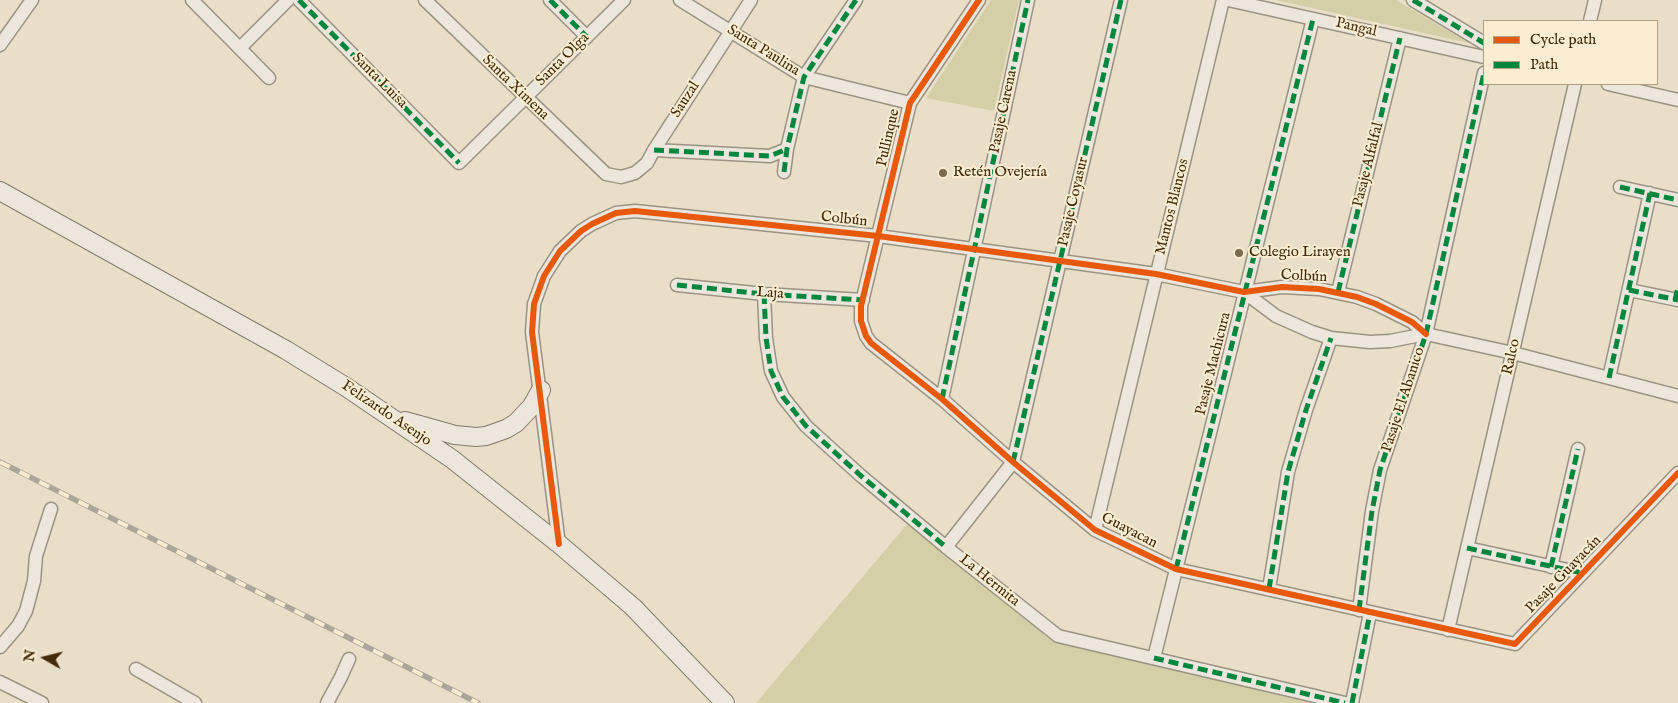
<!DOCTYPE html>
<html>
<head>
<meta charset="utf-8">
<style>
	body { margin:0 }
	#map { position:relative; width:1678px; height:703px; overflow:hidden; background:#e9dec8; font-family:"IM FELL English",serif }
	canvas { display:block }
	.legend { position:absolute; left:1483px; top:20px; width:175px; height:65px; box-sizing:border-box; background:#faedd2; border:1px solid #b09f82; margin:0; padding:6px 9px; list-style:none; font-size:15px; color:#422b0a }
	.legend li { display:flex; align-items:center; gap:10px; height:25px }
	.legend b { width:25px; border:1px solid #b09f82 }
	.north { position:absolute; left:20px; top:633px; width:50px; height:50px; -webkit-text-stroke:4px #faedd2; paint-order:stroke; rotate:278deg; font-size:14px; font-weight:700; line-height:20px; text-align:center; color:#422b0a }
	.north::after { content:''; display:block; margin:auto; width:18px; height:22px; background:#422b0a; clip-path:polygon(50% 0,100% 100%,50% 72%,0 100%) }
</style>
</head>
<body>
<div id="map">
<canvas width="1678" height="703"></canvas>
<ul class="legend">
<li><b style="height:6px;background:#e8590c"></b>Cycle path</li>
<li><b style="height:6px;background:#00873e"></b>Path</li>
</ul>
<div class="north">N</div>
</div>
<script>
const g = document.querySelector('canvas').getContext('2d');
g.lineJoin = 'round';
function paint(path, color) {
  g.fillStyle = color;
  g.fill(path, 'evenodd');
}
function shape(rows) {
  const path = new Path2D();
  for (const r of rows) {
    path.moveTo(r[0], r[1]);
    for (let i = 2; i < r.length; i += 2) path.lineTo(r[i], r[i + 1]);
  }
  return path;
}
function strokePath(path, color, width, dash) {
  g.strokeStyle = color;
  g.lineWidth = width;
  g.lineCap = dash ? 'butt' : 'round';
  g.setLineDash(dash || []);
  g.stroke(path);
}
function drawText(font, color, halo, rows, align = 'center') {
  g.font = font + ' "IM FELL English",serif';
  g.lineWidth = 4;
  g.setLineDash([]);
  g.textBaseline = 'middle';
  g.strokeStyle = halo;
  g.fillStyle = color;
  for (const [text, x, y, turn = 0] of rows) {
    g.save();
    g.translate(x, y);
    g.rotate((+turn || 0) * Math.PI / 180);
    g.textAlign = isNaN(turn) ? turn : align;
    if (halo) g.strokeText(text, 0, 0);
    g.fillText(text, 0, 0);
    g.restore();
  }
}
paint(shape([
	[991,0,1019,0,994,111,926,98],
	[1276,0,1396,0,1469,43],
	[909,522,1053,638,1318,703,756,703]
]), '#d4cfa7');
const street = shape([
	[192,0,269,78],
	[299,0,459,163,624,0],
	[425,0,606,174,621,177,635,173,647,163,654,150,751,0],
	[550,0,587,37],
	[680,0,804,77,910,103],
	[979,0,910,103,861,306,861,321,866,336,871,343,942,399,1013,462,1095,530,1176,569,1515,644,1678,473],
	[1228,0,1484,57],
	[1413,0,1484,43],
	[1590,21,1595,0],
	[0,45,32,0],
	[240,48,288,0],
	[1608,84,1678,100],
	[654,150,770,156,787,149],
	[784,172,787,149,804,77,856,0],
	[1620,187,1678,200],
	[677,285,764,294,863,300],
	[1629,290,1678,300],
	[1244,292,1276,316,1312,332,1331,338,1370,342,1390,341,1426,334,1513,353,1678,396],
	[1338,292,1400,38],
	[764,294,766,338,771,371,783,397,806,426,860,475,946,547,1058,636,1345,703],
	[1609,378,1650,193],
	[942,399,1028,0],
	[1095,530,1223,0],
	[559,544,532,332,534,304,544,276,560,251,581,231,592,224,616,213,635,211,878,236,1156,274,1244,292,1282,287,1319,289,1357,297,1376,304,1412,322,1426,334],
	[946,547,1013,462,1121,0],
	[1467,548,1582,573],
	[1551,567,1578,449],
	[1269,589,1288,472,1306,410,1331,338],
	[1359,610,1372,511,1380,470,1426,334,1484,73],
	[1448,630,1575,84],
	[0,647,18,626,26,611,34,581,36,556,51,509],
	[1154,658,1313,19],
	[136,669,195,703],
	[0,682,42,703],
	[327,703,341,677,349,659],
	[1352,703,1370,613]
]);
const secondary = shape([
	[0,191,286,350,346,387,452,459,559,544,633,607,725,703],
	[405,421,455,435,476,437,486,436,506,429,516,423,532,406,541,390]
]);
strokePath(street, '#9b9382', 15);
strokePath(secondary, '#837a69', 20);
strokePath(street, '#ece6dc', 12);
strokePath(secondary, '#ece6dc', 18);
const rail = shape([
	[0,462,478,703]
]);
strokePath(rail, '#aca599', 5.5);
strokePath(rail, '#faedd2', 4, [11]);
strokePath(shape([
	[299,0,459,163],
	[550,0,587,37],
	[1413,0,1484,43],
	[654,150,770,156,787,149],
	[784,172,787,149,804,77,856,0],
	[1620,187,1678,200],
	[677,285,764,294,863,300],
	[1629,290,1678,300],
	[1338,292,1400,38],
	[764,294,766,338,771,371,783,397,806,426,860,475,946,547],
	[1675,300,1678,287],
	[1609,378,1650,193],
	[942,399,1028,0],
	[1013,462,1121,0],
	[1467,548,1582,573],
	[1551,567,1578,449],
	[1176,569,1313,19],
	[1269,589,1288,472,1306,410,1331,338],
	[1359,610,1372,511,1380,470,1426,334,1484,73],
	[1154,658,1345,703],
	[1352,703,1370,613]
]), '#00873e', 5, [10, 5]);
strokePath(shape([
	[979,0,910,103,861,306,861,321,866,336,871,343,942,399,1013,462,1095,530,1176,569,1515,644,1678,473],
	[559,544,532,332,534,304,544,276,560,251,581,231,592,224,616,213,635,211,878,236,1156,274,1244,292,1282,287,1319,289,1357,297,1376,304,1412,322,1426,334]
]), '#e8590c', 6);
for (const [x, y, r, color] of [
	[943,173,5,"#7c6a4c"],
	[1239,253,5,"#7c6a4c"]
]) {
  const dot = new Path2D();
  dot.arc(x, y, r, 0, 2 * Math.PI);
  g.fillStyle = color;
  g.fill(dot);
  strokePath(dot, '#faedd2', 2);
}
drawText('15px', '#422b0a', '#faedd2', [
	["Pangal",1356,28,13],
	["Santa Paulina",763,51,32],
	["Santa Olga",563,60,-45],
	["Santa Luisa",379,81,45],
	["Santa Ximena",515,88,44],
	["Sauzal",686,100,-57],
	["Pasaje Carena",1004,112,-78],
	["Pullinque",889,138,-77],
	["Pasaje Alfalfal",1369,165,-76],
	["Pasaje Coyasur",1074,202,-77],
	["Mantos Blancos",1173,207,-76],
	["Colbún",844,220,6],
	["Colbún",1304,277,3],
	["Laja",770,294,4],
	["Ralco",1512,357,-77],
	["Pasaje Machicura",1214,364,-76],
	["Pasaje El Abanico",1404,400,-72],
	["Felizardo Asenjo",386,414,34],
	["Guayacan",1129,531,27],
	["Pasaje Guayacán",1564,575,-46],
	["La Hermita",989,581,39]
]);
drawText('15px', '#422b0a', '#faedd2', [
	["Retén Ovejería",953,173],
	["Colegio Lirayen",1249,253]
], 'left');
</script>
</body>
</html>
